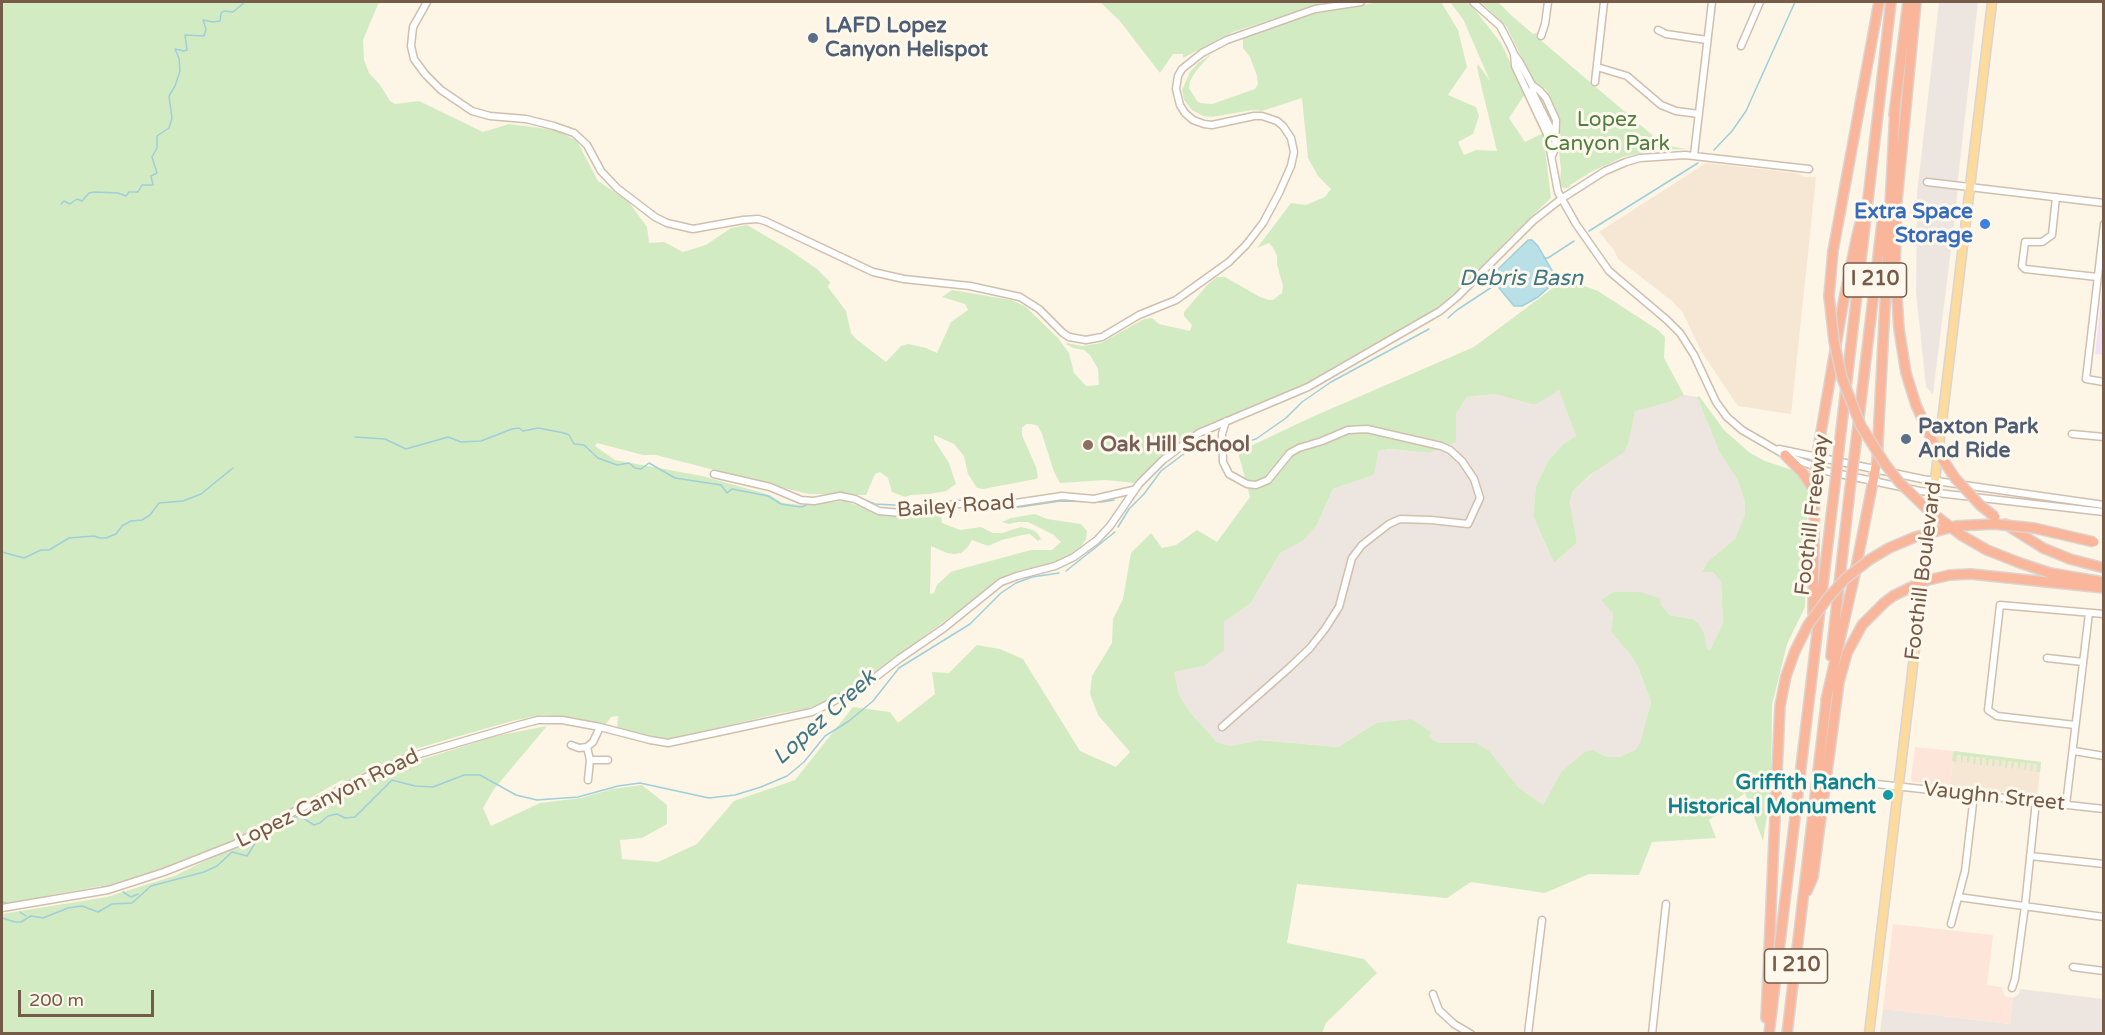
<!DOCTYPE html>
<html>
<head>
<meta charset="utf-8">
<style>
	body { margin:0 }
	#map { position:relative; width:2105px; height:1035px; overflow:hidden; background:#fdf5e6; font-family:"Varela Round",sans-serif }
	canvas { display:block }
	.frame { position:absolute; inset:0; border:3px solid #775b49; pointer-events:none }
	.scale { position:absolute; left:18px; top:990px; width:136px; height:27px; box-sizing:border-box; border:3px solid #775b49; border-top:0; padding-left:8px; font-size:18px; line-height:21px; white-space:nowrap; color:#775b49; -webkit-text-stroke:4px #fff8ed; paint-order:stroke }
</style>
</head>
<body>
<div id="map">
<canvas width="2105" height="1035"></canvas>
<div class="frame"></div>
<div class="scale">200 m</div>
</div>
<script>
const g = document.querySelector('canvas').getContext('2d');
g.lineJoin = 'round';
function paint(path, color) {
  g.fillStyle = color;
  g.fill(path, 'evenodd');
}
function shape(rows) {
  const path = new Path2D();
  for (const r of rows) {
    path.moveTo(r[0], r[1]);
    for (let i = 2; i < r.length; i += 2) path.lineTo(r[i], r[i + 1]);
  }
  return path;
}
function strokePath(path, color, width, dash) {
  g.strokeStyle = color;
  g.lineWidth = width;
  g.lineCap = dash ? 'butt' : 'round';
  g.setLineDash(dash || []);
  g.stroke(path);
}
function drawText(font, color, halo, rows, align = 'center') {
  g.font = font + ' "Varela Round",sans-serif';
  g.lineWidth = 6;
  g.setLineDash([]);
  g.textBaseline = 'middle';
  g.strokeStyle = halo;
  g.fillStyle = color;
  for (const [text, x, y, turn = 0] of rows) {
    g.save();
    g.translate(x, y);
    g.rotate((+turn || 0) * Math.PI / 180);
    g.textAlign = isNaN(turn) ? turn : align;
    if (halo) g.strokeText(text, 0, 0);
    g.fillText(text, 0, 0);
    g.restore();
  }
}
paint(shape([
	[1706,163,1797,173,1805,177,1816,177,1791,414,1738,406,1701,351,1683,313,1672,301,1618,259,1614,250,1599,232],
	[1954,751,2041,762,2037,797,1950,786]
]), '#f5e7d4');
paint(shape([
	[1915,747,1954,751,1950,786,1912,782,1911,779],
	[1893,924,1993,935,1987,985,2001,987,2005,996,2013,998,2010,1024,1883,1009]
]), '#fde5d9');
paint(shape([
	[1939,2,1978,2,1958,179,1956,209,1933,394,1926,387,1916,292,1917,193],
	[1559,389,1576,436,1563,444,1548,461,1536,486,1533,516,1554,563,1577,543,1570,502,1573,491,1629,441,1635,410,1670,402,1684,395,1697,397,1719,451,1738,481,1745,503,1745,514,1735,539,1707,562,1702,571,1713,572,1721,582,1723,623,1710,650,1707,650,1704,633,1692,619,1670,615,1661,605,1640,592,1613,592,1602,600,1613,614,1611,632,1630,654,1638,667,1651,702,1640,743,1635,750,1619,757,1607,757,1593,750,1561,772,1543,805,1518,787,1478,743,1440,743,1433,740,1429,736,1376,723,1338,747,1260,740,1230,746,1217,742,1189,711,1179,694,1174,672,1204,666,1224,622,1251,603,1280,553,1301,541,1317,525,1333,489,1374,475,1379,451,1390,449,1429,453,1456,442,1456,414,1467,397,1495,394,1531,404,1537,404],
	[2020,989,2103,999,2103,1033,1880,1033,1883,1009,2010,1024,2013,998,2019,994]
]), '#ede6e0');
paint(shape([
	[2103,282,2104,355,2103,355,2095,354]
]), '#f2e2f9');
paint(shape([
	[2,2,379,2,363,40,364,60,369,73,380,85,390,101,395,104,419,101,483,132,509,124,556,130,577,141,598,181,628,201,647,227,649,243,664,242,683,252,706,245,731,228,747,225,788,249,817,269,830,282,828,287,846,311,851,333,856,339,886,362,901,346,908,344,926,348,937,353,951,322,968,310,965,304,942,297,952,290,1011,300,1025,306,1058,338,1069,353,1074,373,1086,386,1099,385,1098,369,1090,355,1084,350,1073,348,1066,344,1067,343,1082,346,1101,343,1144,319,1152,318,1159,324,1190,331,1192,325,1184,316,1184,312,1209,283,1217,277,1225,277,1260,297,1269,300,1273,300,1282,293,1283,286,1277,264,1277,256,1272,246,1269,243,1257,248,1291,203,1306,205,1325,197,1331,189,1318,176,1308,158,1302,98,1262,111,1252,110,1212,117,1203,116,1192,110,1184,100,1182,90,1190,72,1198,63,1211,54,1196,71,1190,81,1189,88,1197,101,1200,103,1212,104,1255,89,1258,84,1257,76,1250,57,1243,48,1243,38,1313,14,1379,2,1441,2,1458,30,1467,67,1448,95,1476,107,1479,116,1473,134,1458,142,1464,155,1476,150,1497,151,1477,68,1478,64,1490,81,1463,19,1450,2,1465,2,1472,6,1501,43,1525,94,1509,118,1525,142,1543,133,1551,198,1510,237,1449,300,1440,308,1300,387,1198,430,1134,483,1106,480,1060,483,1054,472,1042,434,1038,426,1032,424,1026,424,1022,428,1022,435,1036,467,1038,477,1036,479,983,489,977,488,968,474,964,456,954,444,934,435,934,440,949,463,956,484,946,491,929,494,911,495,905,497,892,492,888,478,880,472,875,474,866,495,808,494,656,455,643,455,597,443,595,446,615,460,702,476,770,495,782,503,801,505,844,501,890,516,920,516,940,512,942,523,960,530,981,527,993,533,1002,533,1021,527,1033,530,1038,534,1041,539,1038,541,1030,534,1022,535,1002,540,988,546,972,540,967,548,961,553,954,554,947,553,931,546,930,594,934,593,937,585,951,572,957,570,1031,550,1052,550,1061,542,1054,535,1028,522,1018,522,1009,524,1002,522,1011,518,1035,514,1047,519,1081,524,1087,531,1086,539,1076,554,1050,565,1015,573,1002,579,856,686,838,696,806,709,781,713,669,739,637,735,617,729,618,716,611,717,605,725,576,718,542,715,512,721,418,748,369,771,364,776,351,783,342,780,236,840,169,868,104,889,101,886,51,895,16,903,2,904],
	[1100,2,1322,2,1320,4,1233,32,1183,58,1183,54,1173,54,1160,73,1119,20],
	[1481,2,1498,2,1512,16,1533,34,1537,33,1536,36,1544,43,1664,145,1686,149,1657,150,1655,147,1651,151,1623,157,1591,172,1570,185,1569,188,1563,188,1560,183,1561,169,1557,134,1559,123,1551,100,1546,89,1539,86,1533,80,1506,26],
	[1565,279,1598,291,1658,330,1665,337,1664,358,1684,395,1670,402,1635,411,1629,441,1624,452,1590,475,1573,491,1570,502,1577,543,1554,563,1533,516,1536,486,1548,461,1563,444,1576,436,1559,390,1537,404,1531,404,1495,394,1467,397,1456,414,1456,442,1429,453,1390,449,1379,451,1374,475,1333,489,1317,525,1302,541,1280,553,1251,603,1224,622,1224,650,1204,666,1174,672,1179,694,1189,711,1217,742,1230,746,1260,740,1338,747,1376,723,1412,719,1431,732,1429,736,1433,740,1440,743,1477,743,1489,751,1518,787,1543,805,1561,772,1585,752,1593,750,1607,757,1619,757,1635,750,1640,743,1651,702,1638,667,1630,654,1611,632,1613,614,1601,600,1613,592,1640,592,1660,598,1661,605,1670,615,1692,619,1698,623,1704,633,1707,649,1710,650,1723,623,1721,582,1713,572,1702,572,1707,562,1735,539,1745,514,1745,503,1738,481,1719,451,1697,397,1699,396,1724,430,1750,453,1765,461,1792,470,1799,474,1807,484,1808,493,1805,607,1787,644,1772,705,1771,789,1763,841,1745,793,1709,820,1716,838,1652,842,1639,875,1589,874,1545,893,1471,882,1447,898,1297,884,1287,943,1364,959,1377,973,1326,1023,1322,1033,2,1033,2,914,107,897,174,876,366,783,420,760,496,736,547,726,494,789,483,808,491,826,540,803,581,798,612,789,642,785,667,805,667,824,642,838,620,840,622,859,658,862,697,844,734,801,795,780,853,707,890,712,898,723,935,694,932,672,949,673,977,645,1000,649,1023,659,1080,751,1116,767,1130,752,1098,715,1090,694,1092,676,1112,643,1113,619,1123,599,1131,553,1151,533,1162,548,1176,545,1197,530,1217,542,1250,497,1238,452,1312,417,1474,347],
	[1954,751,2041,762,2040,772,2036,772,2037,764,2033,764,2032,771,2030,771,2031,763,2027,763,2026,770,2024,770,2025,763,2021,762,2019,769,2018,769,2018,762,2014,762,2013,769,2011,768,2012,761,2008,761,2007,768,2005,768,2006,761,2002,760,2001,767,1999,767,1999,760,1995,759,1994,766,1992,766,1993,759,1989,759,1988,766,1986,765,1986,758,1982,758,1982,765,1980,765,1980,757,1976,757,1975,764,1973,764,1974,757,1970,756,1969,763,1967,763,1967,756,1963,756,1963,763,1961,762,1961,755,1957,755,1956,762,1952,761]
]), '#d3ebc3');
const water = shape([
	[1528,240,1532,240,1538,246,1554,274,1556,281,1538,297,1522,306,1514,306,1490,277,1528,240]
]);
paint(water, '#b9e0e7');
strokePath(water, '#9fcfda', 1.5);
strokePath(shape([
	[1714,150,1732,131,1746,111,1795,2],
	[61,204,64,201,70,204,77,199,82,201,89,193,95,192,118,193,126,196,129,192,138,192,142,185,153,185,151,176,157,173,152,157,157,148,157,136,169,128,172,118,169,96,175,86,180,71,179,58,175,49,184,51,187,50,185,35,204,36,206,29,203,20,213,22,220,21,221,13,224,11,233,12,245,2],
	[1589,231,1698,163],
	[1544,258,1548,258,1574,241],
	[1448,318,1457,310,1495,285],
	[355,437,385,439,406,449,448,437,461,442,481,441,512,429,519,428,523,431,538,428,564,433,569,435,574,444,584,445,598,458,617,465,629,463,635,468,641,469,649,463,675,478,721,485,727,493,732,489,768,496,781,504,793,506,802,507,810,503],
	[1226,443,1237,444,1256,439,1286,418,1302,402,1331,382,1429,329],
	[823,496,842,492,850,495],
	[860,498,875,504,930,507,945,501,954,501],
	[988,507,1020,507,1060,501,1102,502,1114,500],
	[1118,527,1129,509,1144,494,1161,471,1193,447,1213,438,1218,440],
	[2,552,24,558,41,550,49,550,69,538,94,536,100,538,106,538,116,534,122,526,131,521,142,520,150,515,159,503,183,501,201,494,233,468],
	[1066,571,1115,532],
	[96,889,104,887],
	[123,892,131,897,138,894],
	[2,902,6,903],
	[20,912,26,916],
	[2,918,15,922,21,922,31,916,43,918,68,908,82,906,98,912,112,904,132,903,151,886,204,872,217,866,232,852,247,856,259,837,278,829,291,818,300,816,314,825,320,823,328,816,337,814,345,818,355,817,392,780,415,786,433,787,464,775,480,775,516,795,537,800,578,797,618,786,640,783,709,798,735,795,761,787,787,776,804,762,825,736,849,721,873,701,899,668,970,624,1001,593,1016,583,1032,577,1059,573]
]), '#9fcfda', 1.5);
const minor = shape([
	[427,2,413,27,411,46,414,59,425,74,441,90,472,111,490,116,526,119,554,126,574,133,587,145,601,171,617,188,655,217,667,223,693,229,743,220,758,219,765,221,873,272,904,279,970,286,1020,297,1039,309,1063,333,1069,337,1086,340,1102,337,1139,315,1176,300,1229,262,1246,245,1263,223,1279,193,1291,166,1294,152,1291,138,1283,126,1277,121,1262,116,1254,116,1212,125,1204,124,1193,120,1185,113,1180,105,1176,89,1178,76,1182,69,1202,53,1227,40,1315,9,1361,2],
	[1473,2,1500,26,1510,45,1514,54,1515,66,1547,134,1558,192,1576,224,1609,271,1667,320,1680,333,1694,355,1716,402,1727,417,1742,430,1785,455,1826,471,1920,491,2104,512],
	[1658,30,1666,34,1707,40],
	[1541,36,1545,24,1548,2],
	[1741,46,1760,2],
	[1514,54,1519,61,1532,85,1540,91,1546,98,1556,120,1555,148,1553,154],
	[1597,67,1627,76,1661,105,1676,111,1699,114],
	[1595,82,1604,2],
	[1532,85,1533,93,1554,135],
	[1694,155,1712,2],
	[1927,182,2104,203],
	[2056,197,2052,235,2042,242,2025,242,2022,266,2025,269,2097,277],
	[2104,224,2086,379,2104,382],
	[2072,434,2104,437],
	[1779,449,1922,479,2104,505],
	[714,474,770,487,801,500,814,501,840,496,855,499,879,511,901,513,930,511,954,504,1009,504,1062,496,1094,499,1133,490],
	[2047,658,2083,662],
	[2075,725,1997,716,1988,710,2000,605,2104,614],
	[1222,727,1289,668,1310,648,1325,629,1339,607,1352,558,1362,545,1389,524,1400,519,1431,520,1468,524,1480,498,1474,479,1462,461,1450,450,1441,446,1367,429,1348,430,1322,441,1299,448,1290,453,1268,480,1256,485,1247,484,1229,474,1223,462,1222,434,1226,421],
	[571,745,579,748,587,747,593,742,600,727],
	[587,747,590,760,588,780],
	[2074,751,2104,756],
	[590,760,608,760],
	[1849,781,2104,809],
	[2066,805,2089,613],
	[2030,856,2104,864],
	[1958,897,2104,917],
	[2,908,108,890,164,872,235,844,297,810,406,758,519,725,538,720,562,720,600,727,650,740,668,743,812,712,864,686,899,659,944,628,1001,582,1017,576,1055,566,1074,557,1097,540,1110,526,1139,484,1163,460,1199,433,1308,387,1440,311,1457,297,1533,221,1561,199,1605,171,1626,162,1640,158,1685,155,1809,169],
	[1951,924,1965,871,1974,795],
	[2073,967,2104,971],
	[2012,988,2015,979,2025,906,2036,801],
	[1433,994,1439,1010,1454,1024,1471,1034],
	[1528,1034,1542,920],
	[1652,1034,1666,904]
]);
const major = shape([
	[1869,1034,1992,2]
]);
const highway = shape([
	[1894,115,1908,2],
	[1833,251,1879,2],
	[1916,405,1906,373,1899,329,1895,267,1897,201,1916,2],
	[1839,448,1891,2],
	[1855,451,1883,215],
	[1785,455,1802,472,1814,490],
	[2005,524,2043,548,2070,559,2104,568],
	[1961,535,1987,550,2020,563,2050,573,2103,582],
	[1950,575,1971,574,2104,588],
	[1813,613,1815,467,1843,304,1857,236,1860,224,1867,211],
	[1831,656,1850,489],
	[1826,700,1854,578,1877,461,1895,110],
	[1807,891,1813,877,1839,682,1847,653,1862,625,1884,603,1893,596],
	[1766,1018,1780,706,1786,676,1795,651],
	[1769,1034,1835,484],
	[1787,1034,1827,696]
]);
strokePath(minor, '#d1bfae', 9);
strokePath(major, '#dcd4d0', 11);
strokePath(highway, '#dcd4d0', 12);
strokePath(minor, '#fff', 6);
strokePath(major, '#fddb9d', 8);
strokePath(highway, '#f9b69b', 9);
const highwayBridge = shape([
	[1833,251,1829,296,1834,341,1842,378,1861,426,1885,464,1899,482,1927,509,1961,535],
	[1916,405,1936,449,1955,478,1980,505,1995,517],
	[1835,484,1839,448],
	[1850,489,1855,451],
	[1893,596,1924,581,1950,575],
	[1795,651,1808,625,1827,599,1845,579,1869,560,1889,548,1915,537,1956,526,1994,524,2034,528,2094,542]
]);
strokePath(highwayBridge, '#dcd4d0', 12, []);
strokePath(highwayBridge, '#f9b69b', 9);
for (const [x, y, r, color] of [
	[813,38,6,"#5c6f8a"],
	[1985,224,6,"#3f7fe0"],
	[1906,439,6,"#5c6f8a"],
	[1088,445,6,"#8d6e63"],
	[1888,795,6,"#0f9aa8"]
]) {
  const dot = new Path2D();
  dot.arc(x, y, r, 0, 2 * Math.PI);
  g.fillStyle = color;
  g.fill(dot);
  strokePath(dot, '#fff8ed', 2);
}
for (const [x, y, w] of [
	[1875,280,63],
	[1796,966,63]
]) {
  const box = new Path2D();
  box.roundRect(x - w / 2, y - 17, w, 34, 4.5);
  g.fillStyle = '#fff8ed';
  g.fill(box);
  strokePath(box, '#775b49', 1.5);
}
drawText('bold 20px', '#775b49', null, [
	["I 210",1875,280],
	["I 210",1796,966]
]);
drawText('bold 21px', '#4e5e75', '#fff8ed', [
	["LAFD Lopez",825,26],
	["Canyon Helispot",825,50],
	["Paxton Park",1918,427],
	["And Ride",1918,451]
], 'left');
drawText('21px', '#517e41', '#fff8ed', [
	["Lopez",1607,120],
	["Canyon Park",1607,144]
]);
drawText('bold 21px', '#366cbe', '#fff8ed', [
	["Extra Space",1973,212],
	["Storage",1973,236]
], 'right');
drawText('bold 21px', '#785e54', '#fff8ed', [
	["Oak Hill School",1100,445]
], 'left');
drawText('21px', '#775b49', '#fff8ed', [
	["Bailey Road",956,507,-4],
	["Foothill Freeway",1813,515,-83],
	["Foothill Boulevard",1924,571,-83],
	["Vaughn Street",1994,797,6],
	["Lopez Canyon Road",328,799,-26]
]);
drawText('bold 21px', '#0d838f', '#fff8ed', [
	["Griffith Ranch",1876,783],
	["Historical Monument",1876,807]
], 'right');
drawText('italic 22px', '#3f7784', '#fff8ed', [
	["Debris Basn",1521,279],
	["Lopez Creek",825,718,-42]
]);
</script>
</body>
</html>
